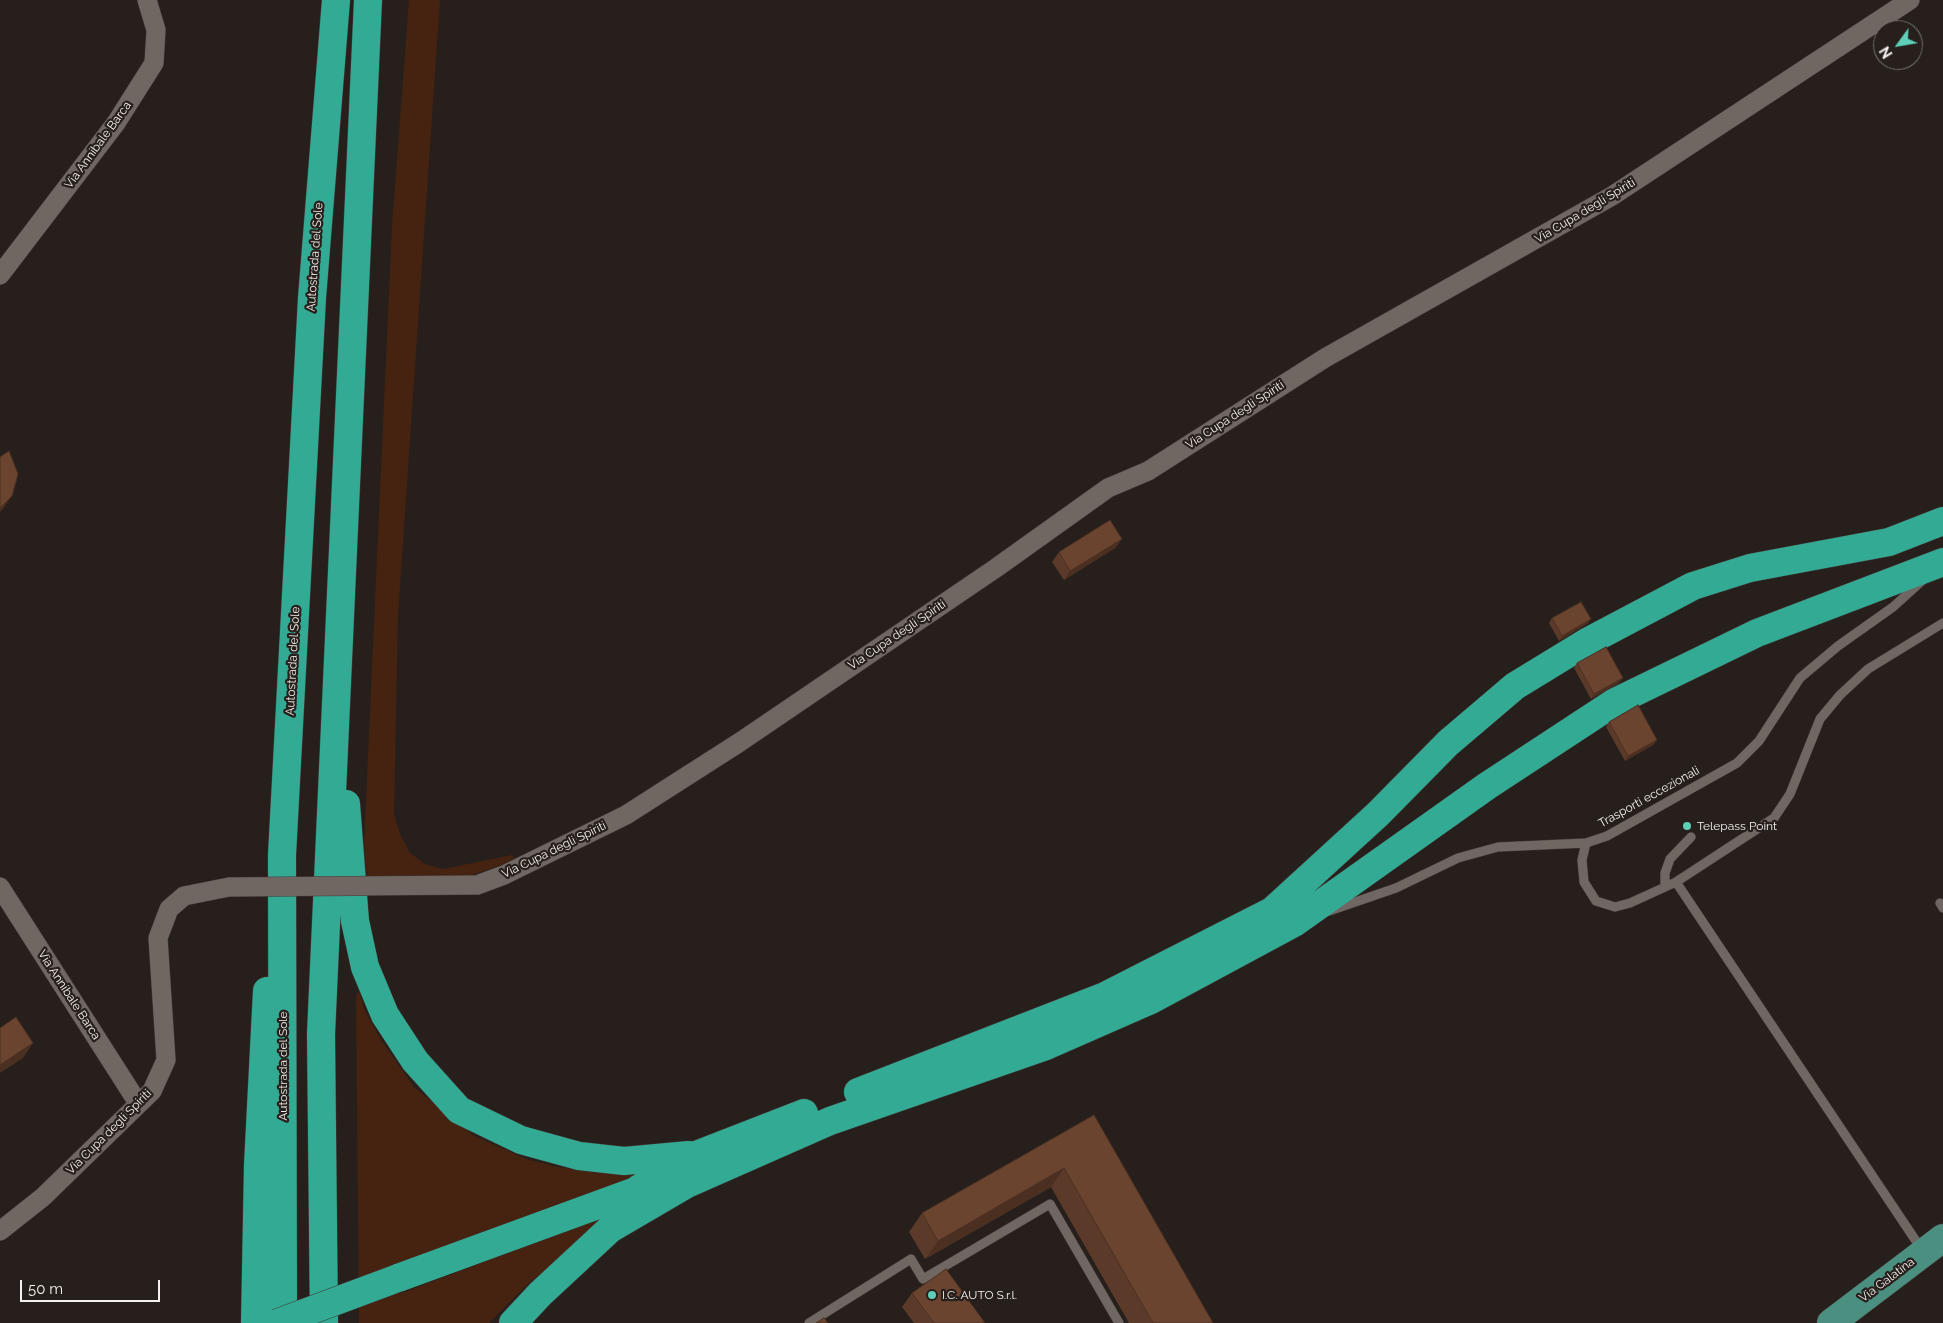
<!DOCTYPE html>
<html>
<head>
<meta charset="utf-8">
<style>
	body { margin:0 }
	#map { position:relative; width:1943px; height:1323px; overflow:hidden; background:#261f1b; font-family:Raleway,sans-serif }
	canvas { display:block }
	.north { position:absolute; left:1873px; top:20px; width:50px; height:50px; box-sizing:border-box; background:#261f1b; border:1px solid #79736f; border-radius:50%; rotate:238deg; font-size:14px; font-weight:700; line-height:20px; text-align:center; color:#f6f0ee }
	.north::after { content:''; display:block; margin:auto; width:18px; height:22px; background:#5eceb7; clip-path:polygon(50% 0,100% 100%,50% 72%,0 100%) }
	.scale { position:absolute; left:20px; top:1280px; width:140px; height:22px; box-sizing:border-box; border:2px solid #f6f0ee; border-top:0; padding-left:6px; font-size:15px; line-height:18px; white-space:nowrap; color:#f6f0ee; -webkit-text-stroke:4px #261f1b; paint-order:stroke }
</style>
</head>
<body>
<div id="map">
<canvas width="1943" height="1323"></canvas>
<div class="north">N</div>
<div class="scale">50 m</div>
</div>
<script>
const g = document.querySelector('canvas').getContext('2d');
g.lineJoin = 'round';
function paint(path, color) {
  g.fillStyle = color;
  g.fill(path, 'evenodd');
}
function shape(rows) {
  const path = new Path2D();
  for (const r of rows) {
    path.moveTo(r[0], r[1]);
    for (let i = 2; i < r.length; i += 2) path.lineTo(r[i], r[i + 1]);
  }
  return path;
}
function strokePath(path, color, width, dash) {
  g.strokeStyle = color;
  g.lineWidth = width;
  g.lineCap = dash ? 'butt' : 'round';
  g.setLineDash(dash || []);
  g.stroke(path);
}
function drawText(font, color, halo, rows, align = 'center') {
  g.font = font + ' Raleway,sans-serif';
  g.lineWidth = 4.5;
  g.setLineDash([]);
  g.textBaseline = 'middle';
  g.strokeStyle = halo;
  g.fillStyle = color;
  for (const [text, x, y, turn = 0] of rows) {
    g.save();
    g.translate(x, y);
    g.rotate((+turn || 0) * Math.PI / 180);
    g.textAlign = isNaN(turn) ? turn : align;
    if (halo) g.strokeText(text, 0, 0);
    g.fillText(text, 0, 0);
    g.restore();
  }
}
paint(shape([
	[409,0,440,0,398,616,394,815,400,834,410,853,425,864,443,869,512,855,514,858,506,863,458,880,367,879,364,844,392,226],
	[359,991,365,1011,381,1040,414,1087,473,1135,526,1159,558,1167,597,1173,629,1172,633,1175,632,1180,398,1264,399,1294,606,1216,592,1234,530,1282,489,1323,359,1323,356,995]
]), '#452310');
const lane = shape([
	[1586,843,1582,860,1584,882,1596,901,1615,907,1630,903,1676,882,1922,1250],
	[1676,882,1774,818,1790,794,1820,719,1840,695,1868,669,1943,623],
	[1665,887,1665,873,1670,859,1691,837],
	[1940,903,1943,908],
	[1329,911,1396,888,1458,858,1498,847,1586,843,1607,836,1680,795,1737,763,1759,741,1800,678,1838,646,1893,607,1924,579],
	[809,1323,911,1259,923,1279,1050,1204,1119,1323]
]);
const street = shape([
	[0,275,116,123,154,63,156,30,147,0],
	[477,885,504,875,626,815,740,742,996,568,1108,488,1148,471,1325,358,1612,196,1910,0],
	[0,887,138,1103],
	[0,1231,43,1197,152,1091,166,1060,158,938,169,909,184,896,229,887]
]);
const primary = shape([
	[1831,1323,1943,1238]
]);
const highway = shape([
	[346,804,355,921,365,967,385,1015,415,1061,459,1110,521,1140,579,1156,624,1161,689,1155],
	[858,1092,1105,996,1272,911,1378,814,1448,743,1515,686,1587,642,1693,586,1750,568,1889,542,1943,521],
	[638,1189,696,1155,804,1113],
	[398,1278,655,1184],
	[255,1323,258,1165,267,991],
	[283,1323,282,855,312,298,336,0],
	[324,1323,321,1034,368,0],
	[513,1323,540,1294,610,1229,687,1184,830,1121,1046,1046,1151,1000,1294,923,1487,786,1615,702,1757,633,1943,562]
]);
strokePath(lane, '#423b39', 10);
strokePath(street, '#423b39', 20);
strokePath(primary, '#423b39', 29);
strokePath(highway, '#423b39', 29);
strokePath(lane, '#706762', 9);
strokePath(street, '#706762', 19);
strokePath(primary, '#4b8f80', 28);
strokePath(highway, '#33aa94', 28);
const streetBridge = shape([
	[229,887,477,885]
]);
const highwayBridge = shape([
	[277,1323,398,1278]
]);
strokePath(streetBridge, '#423b39', 20, []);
strokePath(highwayBridge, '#423b39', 29, []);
strokePath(streetBridge, '#706762', 19);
strokePath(highwayBridge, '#33aa94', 28);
paint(shape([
	[1122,539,1115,548,1064,580,1052,562,1059,552],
	[1552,618,1591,619,1587,624,1559,641,1549,623],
	[1577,663,1619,683,1591,699,1574,668],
	[1609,722,1657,740,1653,745,1625,761,1606,727],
	[1094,1115,1213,1323,1129,1323,1051,1187,925,1259,909,1232,922,1213],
	[912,1293,985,1323,914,1323,902,1307]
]), '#5c3a29');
paint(shape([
	[12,496,2,510,0,512,0,508],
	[1122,539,1115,548,1064,580,1070,571],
	[1591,619,1587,624,1559,641,1562,636],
	[1623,678,1619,683,1591,699,1594,694],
	[1657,740,1653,745,1625,761,1628,756],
	[33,1043,23,1058,0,1073,0,1065],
	[1064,1168,1051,1187,925,1259,938,1241]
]), '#4b3022');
const building = shape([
	[9,451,18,474,12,496,0,508,0,457,9,451],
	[1110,520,1122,539,1070,571,1059,552,1110,520],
	[1581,602,1591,619,1562,636,1552,618,1581,602],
	[1606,647,1623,678,1594,694,1577,663,1606,647],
	[1638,705,1657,740,1628,756,1609,722,1638,705],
	[16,1017,33,1043,0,1065,0,1028,16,1017],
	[1094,1115,1213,1323,1153,1323,1064,1168,938,1241,922,1213,1094,1115],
	[946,1269,985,1323,934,1323,912,1293,946,1269],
	[824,1318,828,1323,816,1323,824,1318]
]);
paint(building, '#6b4430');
strokePath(building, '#4b3022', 1);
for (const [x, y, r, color] of [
	[1687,826,5,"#5eceb7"],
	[932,1295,5,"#5eceb7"]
]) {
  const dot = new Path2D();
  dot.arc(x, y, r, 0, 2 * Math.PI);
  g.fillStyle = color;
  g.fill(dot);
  strokePath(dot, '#261f1b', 2);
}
drawText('12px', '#f6f0ee', '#261f1b', [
	["Via Annibale Barca",98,145,-54],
	["Via Cupa degli Spiriti",1585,211,-31],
	["Autostrada del Sole",315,257,-86],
	["Via Cupa degli Spiriti",1235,415,-33],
	["Via Cupa degli Spiriti",897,635,-34],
	["Autostrada del Sole",293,661,-87],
	["Trasporti eccezionali",1649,797,-29],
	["Via Cupa degli Spiriti",554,850,-26],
	["Via Annibale Barca",69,995,57],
	["Autostrada del Sole",283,1066,-90],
	["Via Cupa degli Spiriti",109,1132,-45],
	["Via Galatina",1887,1280,-37]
]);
drawText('12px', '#f6f0ee', '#261f1b', [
	["Telepass Point",1697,826],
	["I.C. AUTO S.r.l.",942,1295]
], 'left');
</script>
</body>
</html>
